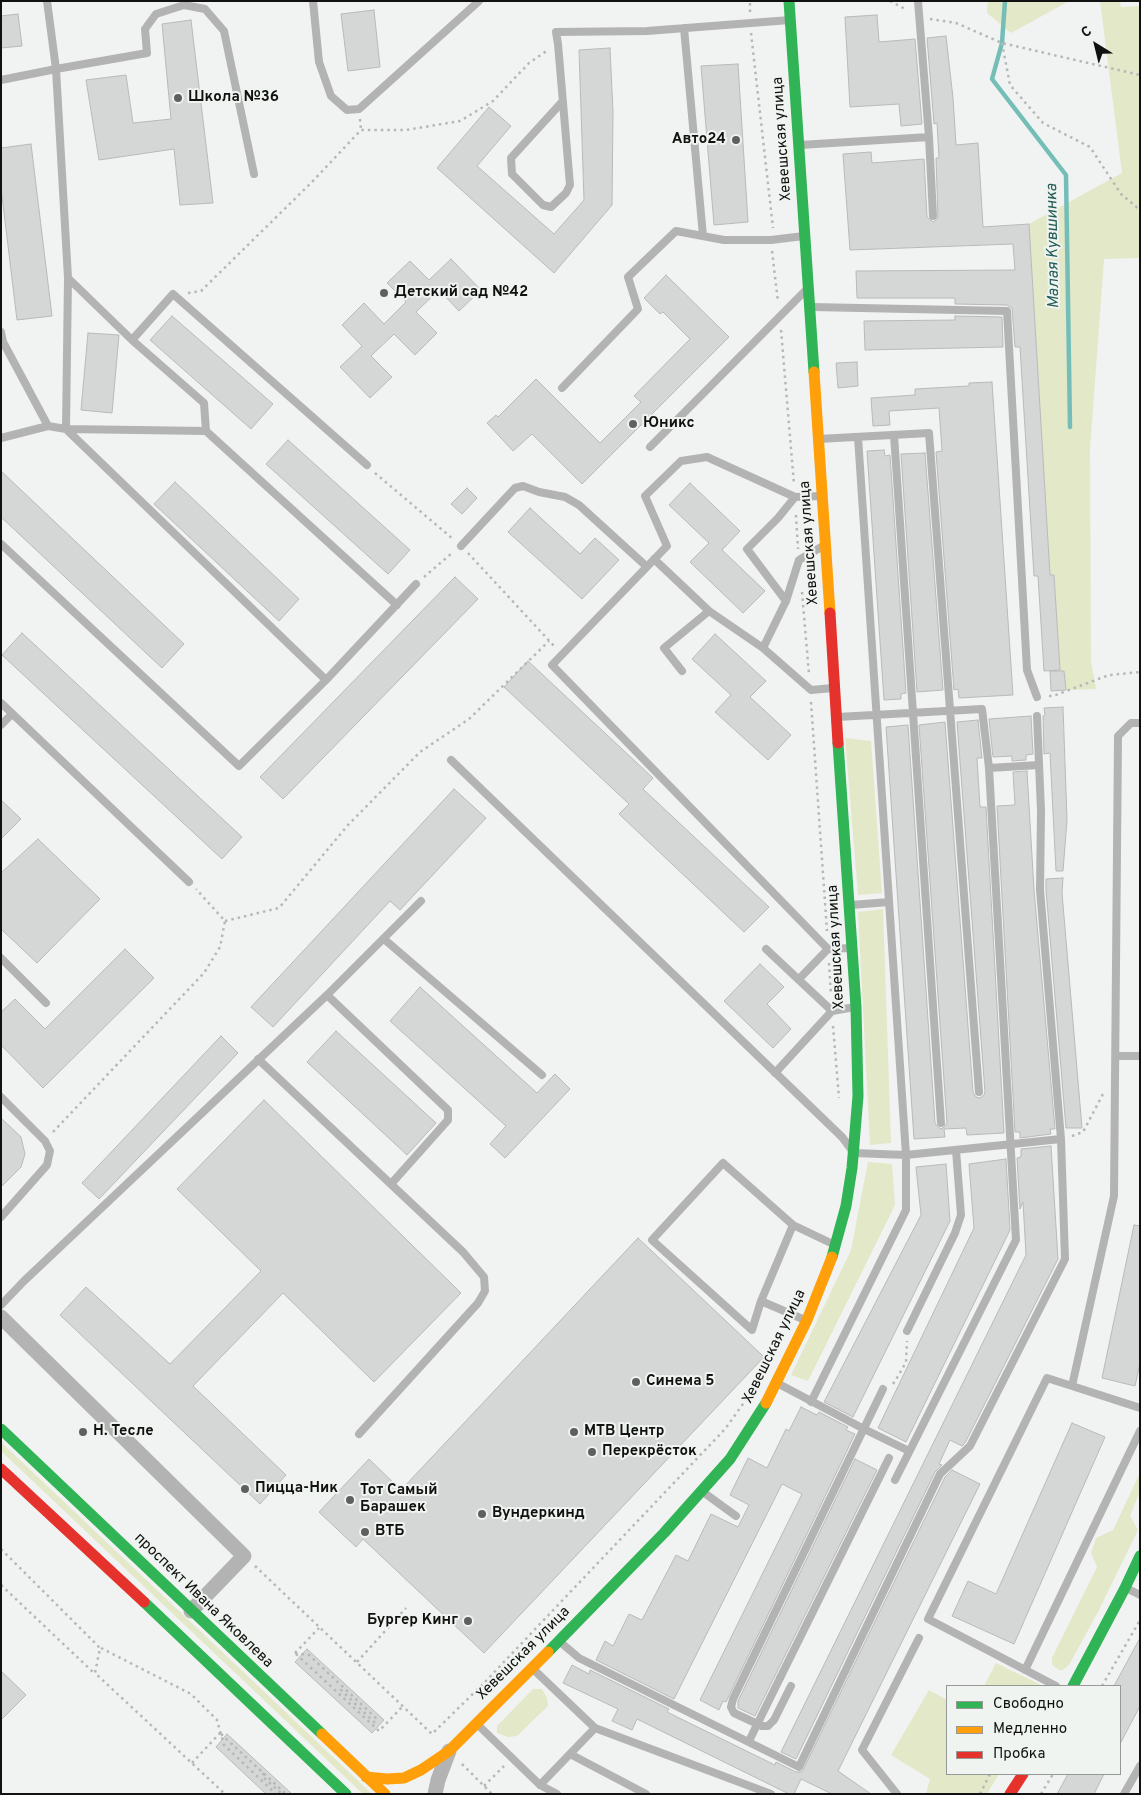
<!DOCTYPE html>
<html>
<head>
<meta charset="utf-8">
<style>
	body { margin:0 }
	#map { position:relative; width:1141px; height:1795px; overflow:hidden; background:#f0f3f1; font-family:Overpass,sans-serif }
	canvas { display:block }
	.frame { position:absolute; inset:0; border:2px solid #101110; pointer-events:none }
	.legend { position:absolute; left:946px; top:1685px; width:175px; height:90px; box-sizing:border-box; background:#eff4f0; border:1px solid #969996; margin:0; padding:6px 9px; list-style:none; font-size:15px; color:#101110 }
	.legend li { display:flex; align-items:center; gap:10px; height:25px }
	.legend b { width:25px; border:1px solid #969996 }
	.north { position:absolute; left:1071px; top:20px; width:50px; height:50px; -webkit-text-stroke:4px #eff4f0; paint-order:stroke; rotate:324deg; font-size:14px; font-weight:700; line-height:20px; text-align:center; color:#101110 }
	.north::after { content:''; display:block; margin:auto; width:18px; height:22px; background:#101110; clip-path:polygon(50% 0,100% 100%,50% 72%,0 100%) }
</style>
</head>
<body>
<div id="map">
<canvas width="1141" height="1795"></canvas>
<div class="frame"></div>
<ul class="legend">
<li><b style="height:6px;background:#30b455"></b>Свободно</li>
<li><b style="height:6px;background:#ff9f0a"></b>Медленно</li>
<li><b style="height:6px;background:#e5322d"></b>Пробка</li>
</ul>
<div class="north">С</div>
</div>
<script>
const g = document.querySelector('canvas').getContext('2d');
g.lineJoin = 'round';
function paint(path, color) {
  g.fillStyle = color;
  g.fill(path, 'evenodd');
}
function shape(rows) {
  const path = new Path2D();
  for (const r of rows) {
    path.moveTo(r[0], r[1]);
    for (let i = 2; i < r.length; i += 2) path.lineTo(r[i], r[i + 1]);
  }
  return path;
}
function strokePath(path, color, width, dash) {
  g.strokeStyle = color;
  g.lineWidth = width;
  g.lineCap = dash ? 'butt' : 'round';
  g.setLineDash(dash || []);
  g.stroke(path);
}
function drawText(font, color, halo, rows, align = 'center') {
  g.font = font + ' Overpass,sans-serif';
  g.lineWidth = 4;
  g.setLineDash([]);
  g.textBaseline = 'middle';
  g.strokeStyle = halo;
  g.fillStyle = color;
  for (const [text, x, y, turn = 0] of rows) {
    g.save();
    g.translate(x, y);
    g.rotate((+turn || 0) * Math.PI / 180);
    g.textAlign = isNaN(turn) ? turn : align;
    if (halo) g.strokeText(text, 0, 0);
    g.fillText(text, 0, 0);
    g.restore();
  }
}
paint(shape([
	[988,1,1069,1,1011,33,987,13],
	[1100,1,1120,1,1121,7,1140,6,1140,258,1104,259,1090,449,1091,661,1096,689,1066,690,1064,671,1060,671,1054,575,1050,575,1029,224,1122,173],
	[845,738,871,741,882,893,858,895],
	[883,909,891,1143,870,1145,858,912],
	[868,1162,892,1164,895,1205,808,1381,791,1375,851,1250],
	[1,1442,372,1794,363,1794,1,1451],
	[1140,1473,1140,1491,1130,1516,1138,1530,1099,1610,1069,1665,1063,1670,1059,1670,1052,1665,1052,1658,1097,1567,1091,1553,1096,1538,1113,1530],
	[996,1663,1043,1686,984,1686],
	[533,1689,542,1689,547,1698,548,1706,517,1736,508,1737,497,1733,497,1726],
	[929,1690,947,1700,947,1774,999,1774,987,1794,926,1794,930,1779,891,1755]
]), '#e3e8c9');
strokePath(shape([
	[1005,1,1002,43,992,79,1066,175,1070,427]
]), '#75beb8', 4.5);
const building = shape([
	[374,10,380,67,348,71,341,14,374,10],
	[18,14,22,46,1,48,1,16,18,14],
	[877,15,879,42,915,39,922,124,901,126,899,104,850,107,845,17,877,15],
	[191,20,213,203,180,205,174,149,99,160,86,80,126,75,133,123,171,119,162,24,191,20],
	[946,36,953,98,956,145,978,143,983,227,1029,224,1050,575,1054,575,1060,670,1044,671,1038,576,1034,576,1020,347,1015,347,1012,308,1007,305,955,304,955,298,857,298,856,271,1015,270,1013,244,850,250,843,154,871,152,872,163,924,159,927,217,933,222,938,218,936,158,939,158,937,123,934,124,927,38,946,36],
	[610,48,613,112,612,205,554,273,437,168,489,107,511,126,477,166,554,234,584,200,579,50,610,48],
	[738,64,748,222,714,225,701,66,738,64],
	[31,144,52,316,17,320,1,188,1,148,31,144],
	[451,259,481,290,459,311,439,290,416,312,437,333,415,355,394,334,371,356,392,377,370,398,340,367,362,346,342,325,364,303,384,324,406,302,387,283,410,261,429,280,451,259],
	[666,275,729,337,582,484,532,434,513,451,487,423,496,415,498,417,536,379,600,443,641,402,634,396,690,339,663,312,660,314,644,298,666,275],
	[172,316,273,404,251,429,150,340,172,316],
	[955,316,1002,317,1003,347,865,350,864,321,955,320,955,316],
	[88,333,119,335,112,413,81,410,88,333],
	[857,362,858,386,838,388,836,363,857,362],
	[992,382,1013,695,959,698,958,689,954,690,936,452,942,451,939,408,889,411,890,425,873,426,871,398,915,395,915,389,969,386,969,383,992,382],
	[288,440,410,550,388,574,266,464,288,440],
	[884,450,885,456,890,455,906,693,901,694,901,699,884,700,867,451,884,450],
	[925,453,943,690,917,692,901,454,925,453],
	[1,471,184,644,162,668,1,517,1,471],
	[175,482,299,599,279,621,154,504,175,482],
	[690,483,740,531,722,550,765,591,743,613,690,562,709,543,669,505,690,483],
	[467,488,477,498,462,514,451,504,467,488],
	[530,508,580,554,595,538,619,560,582,599,508,532,530,508],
	[455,577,478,599,283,799,260,777,455,577],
	[22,633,242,837,222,859,2,655,22,633],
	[715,634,766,681,750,697,791,735,768,760,715,712,731,695,692,659,715,634],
	[528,661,653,778,643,789,769,907,744,932,619,814,629,804,504,687,528,661],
	[1050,671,1064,671,1066,690,1051,691,1050,671],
	[1063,707,1067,820,1063,871,1056,871,1050,753,1044,754,1043,716,1045,715,1044,708,1063,707],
	[1031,716,1033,754,1026,755,1026,760,1012,761,1012,756,993,757,989,719,1031,716],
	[978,720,982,758,977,758,980,807,986,807,1004,1133,967,1135,966,1128,944,1129,945,1137,914,1139,886,727,908,725,935,1123,937,1126,941,1129,944,1127,947,1123,919,725,945,722,973,1092,976,1097,980,1098,984,1095,985,1092,957,722,978,720],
	[1027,771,1034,890,1055,1129,1050,1129,1051,1134,1020,1138,1020,1132,1015,1132,997,806,1015,805,1013,772,1027,771],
	[454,789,486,818,400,910,390,901,273,1027,251,1007,454,789],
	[1,800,21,819,1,839,1,800],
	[38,839,100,899,37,963,1,929,1,873,38,839],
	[1063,878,1062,893,1082,1128,1066,1128,1046,890,1046,879,1063,878],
	[125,949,154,978,43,1088,1,1045,1,1012,15,999,45,1029,125,949],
	[760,964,784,987,767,1004,791,1029,773,1048,724,1001,760,964],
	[420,987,537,1093,555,1074,570,1089,505,1158,490,1144,506,1126,390,1021,420,987],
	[336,1031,436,1123,407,1155,307,1062,336,1031],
	[221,1036,238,1053,99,1199,82,1183,221,1036],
	[264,1100,461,1293,374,1382,283,1293,193,1386,286,1475,260,1504,60,1315,86,1287,170,1364,261,1271,177,1189,264,1100],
	[1,1118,21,1137,25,1154,21,1167,1,1187,1,1118],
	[1051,1146,1058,1259,965,1443,962,1446,950,1440,939,1464,942,1465,935,1472,796,1759,781,1752,1026,1255,1023,1202,1020,1209,1017,1158,1021,1157,1021,1149,1051,1146],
	[1006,1159,1010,1230,906,1442,878,1428,974,1228,969,1164,1006,1159],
	[946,1164,950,1221,853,1417,824,1402,921,1215,916,1167,946,1164],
	[1134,1225,1140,1226,1140,1363,1135,1386,1102,1378,1134,1225],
	[638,1238,764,1357,484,1653,363,1539,356,1547,319,1512,369,1459,401,1490,638,1238],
	[801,1407,817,1415,819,1412,848,1427,846,1430,855,1434,726,1702,723,1701,719,1710,700,1700,802,1494,782,1484,674,1699,596,1660,605,1641,613,1646,629,1614,642,1620,676,1555,688,1561,711,1514,738,1527,749,1505,730,1495,748,1458,767,1468,786,1429,789,1431,801,1407],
	[1072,1423,1105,1437,1014,1644,952,1616,968,1581,996,1594,1072,1423],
	[855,1459,877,1470,755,1716,738,1708,738,1701,855,1459],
	[952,1470,980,1484,838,1771,871,1794,832,1794,801,1779,794,1794,789,1794,637,1719,632,1730,612,1721,618,1709,563,1683,572,1665,589,1674,590,1670,669,1709,667,1712,775,1765,776,1762,796,1772,802,1772,945,1477,952,1470],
	[1140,1638,1140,1706,1120,1744,1120,1686,1114,1686,1140,1638],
	[307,1649,384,1720,372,1733,295,1662,307,1649],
	[1,1671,26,1695,1,1720,1,1671],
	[227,1734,292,1794,266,1794,216,1747,227,1734],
	[1068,1774,1104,1774,1094,1794,1057,1794,1068,1774]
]);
paint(building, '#d4d7d6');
strokePath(building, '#b7bab8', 1);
strokePath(shape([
	[890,1,907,10],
	[750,12,750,1],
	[930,19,956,23,1002,43,1140,75],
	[751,33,773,228],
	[1002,43,1010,85,1043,123,1090,147,1121,194,1140,210],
	[360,119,361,130],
	[772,251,778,302],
	[188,293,201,291,311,183,361,130,406,130,460,121,493,101,529,63,548,50],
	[781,330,794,484],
	[375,473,453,539],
	[796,515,798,549],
	[468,553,554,646],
	[424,577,452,553],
	[802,592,809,674],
	[1049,696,1053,696,1109,675,1140,672],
	[811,702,827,931],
	[225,921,279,908,348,825,420,752,469,719,549,641],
	[829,963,831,995],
	[833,1026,839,1098],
	[53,1132,204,973,220,947,225,921,196,889],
	[1072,1136,1083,1132,1103,1094],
	[893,1384,897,1378,906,1362,907,1341],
	[1,1549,100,1648,95,1673,225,1794],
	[255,1566,432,1734,484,1683,725,1429,748,1397],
	[1,1585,94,1673],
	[101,1648,191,1694,217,1720,224,1745,276,1794],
	[295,1653,309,1655,377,1719,374,1722,341,1690,338,1693],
	[295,1653,319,1628],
	[296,1654,379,1731,403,1706],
	[357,1662,406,1608],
	[1102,1686,1140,1620],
	[221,1734,286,1794],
	[192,1763,220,1733],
	[462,1764,492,1794],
	[264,1773,262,1776,282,1794],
	[484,1786,504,1766],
	[980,1794,990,1774],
	[1041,1794,1053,1774]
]), '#b6b8b6', 2.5, [2.5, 4]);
strokePath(shape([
	[47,1,56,69,147,53,145,29,156,14,184,5,205,9,224,31,254,174],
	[313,1,319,62,331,96,347,110,359,109,479,1],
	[918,1,929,137,933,216],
	[684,28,703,236],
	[1,80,56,69,68,278,132,340,204,403,206,431],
	[562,102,511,158,512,174,543,205,551,207,566,193,570,185,558,44,556,32,647,31,790,20],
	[800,145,929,137],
	[68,278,66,429,326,680],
	[811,307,1007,311,1027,670,1037,697],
	[1,332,3,342,48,426],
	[132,340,173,294,367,465],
	[562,388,638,309,628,277,676,231,724,240,771,240,804,236],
	[894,435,941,1123],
	[1,438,48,426,66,429,206,431,397,605],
	[818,439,929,433,979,1092],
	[650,447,805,291],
	[821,496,795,497,707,457,681,461,645,496,667,546,552,665,828,949],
	[1,544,239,766,326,680,416,584],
	[461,546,515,488,523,486,539,492,565,497,579,505,646,566],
	[823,546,799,560,786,601,763,648,811,690,833,688],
	[654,559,709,611],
	[786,601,747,549,778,518,795,497],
	[682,671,664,648,709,611,763,648],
	[1,703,189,882],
	[1037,716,1041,811,1040,890,1061,1139],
	[837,717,982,709,989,768,1039,765],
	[1140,723,1131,723,1118,736,1114,1196,1072,1386,1140,1408],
	[1,725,12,714],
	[451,760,842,1137,854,1153,906,1155,1061,1139,1065,1259,970,1446,940,1474,799,1767,579,1658,559,1641],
	[851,905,889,902],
	[384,939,542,1075],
	[766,949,832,1011,775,1073],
	[1,958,46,1003],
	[799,979,828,949,851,948],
	[327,995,448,1110,448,1120,391,1184],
	[832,1011,855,1007],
	[1116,1056,1140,1056],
	[258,1059,463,1252,484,1277,485,1291,478,1303,359,1434],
	[1,1097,45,1141,50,1151,47,1165,1,1217],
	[723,1163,793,1225,761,1301,752,1330,652,1240,723,1163],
	[793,1225,835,1245],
	[761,1301,805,1320],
	[1,1305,24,1281,327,995,421,901],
	[907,1331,955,1233,961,1215,956,1150],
	[777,1383,864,1429,909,1451],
	[811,1402,906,1210,906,1155,858,437],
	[895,1480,1016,1240,989,768],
	[703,1492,736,1516],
	[1126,1588,1140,1595],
	[532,1668,595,1728,540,1785],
	[1025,1670,1140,1431],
	[780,1678,889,1458],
	[791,1686,774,1720,768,1726,762,1726,734,1713,731,1707,733,1699,883,1389],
	[1056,1686,928,1619,1047,1378,1072,1386],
	[477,1724,540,1785,557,1794],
	[595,1728,771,1794],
	[570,1754,646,1794],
	[897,1794,862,1750,919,1638],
	[1124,1794,1140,1766]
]), '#b3b3b3', 8);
strokePath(shape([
	[1,1317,244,1556,191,1611],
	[435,1794,438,1780,449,1751]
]), '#b3b3b3', 15);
strokePath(shape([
	[789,1,814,372],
	[832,1257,846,1206,852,1168,858,1096,856,1007,838,743],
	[1,1429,322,1734],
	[144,1602,346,1794],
	[548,1652,664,1533,730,1459,766,1403],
	[1073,1686,1125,1588,1140,1556]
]), '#30b455', 11);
strokePath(shape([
	[814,372,830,613],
	[766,1403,807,1320,832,1257],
	[322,1734,385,1794],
	[366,1777,387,1779,404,1778,421,1770,449,1751,548,1652]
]), '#ff9f0a', 11);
strokePath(shape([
	[830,613,838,743],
	[1,1469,144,1602],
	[1010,1794,1023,1774]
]), '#e5322d', 11);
strokePath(shape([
	[749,1741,780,1678]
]), '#b3b3b3', 8);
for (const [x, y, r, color] of [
	[178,98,5,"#5e605f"],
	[736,140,5,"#5e605f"],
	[384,293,5,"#5e605f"],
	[633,424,5,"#5e605f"],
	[636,1382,5,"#5e605f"],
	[83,1432,5,"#5e605f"],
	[574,1432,5,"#5e605f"],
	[592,1452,5,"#5e605f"],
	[245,1489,5,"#5e605f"],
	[350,1500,5,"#5e605f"],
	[482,1514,5,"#5e605f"],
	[365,1532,5,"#5e605f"],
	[468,1621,5,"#5e605f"]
]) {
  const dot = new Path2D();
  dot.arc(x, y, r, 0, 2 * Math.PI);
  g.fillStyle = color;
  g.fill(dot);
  strokePath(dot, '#eff4f0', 2);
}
drawText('bold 15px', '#101110', '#eff4f0', [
	["Школа №36",188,98],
	["Авто24",726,140,"right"],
	["Детский сад №42",394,293],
	["Юникс",643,424],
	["Синема 5",646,1382],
	["Н. Тесле",93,1432],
	["МТВ Центр",584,1432],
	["Перекрёсток",602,1452],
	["Пицца-Ник",255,1489],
	["Тот Самый",360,1491],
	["Барашек",360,1508],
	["Вундеркинд",492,1514],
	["ВТБ",375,1532],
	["Бургер Кинг",458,1621,"right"]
], 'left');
drawText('15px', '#101110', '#eff4f0', [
	["Хевешская улица",783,139,-94],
	["Хевешская улица",810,543,-94],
	["Хевешская улица",837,947,-93],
	["Хевешская улица",775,1347,-64],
	["проспект Ивана Яковлева",203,1601,44],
	["Хевешская улица",524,1654,-45]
]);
drawText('italic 16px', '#245d58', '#eff4f0', [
	["Малая Кувшинка",1054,246,-91]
]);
</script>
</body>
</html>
